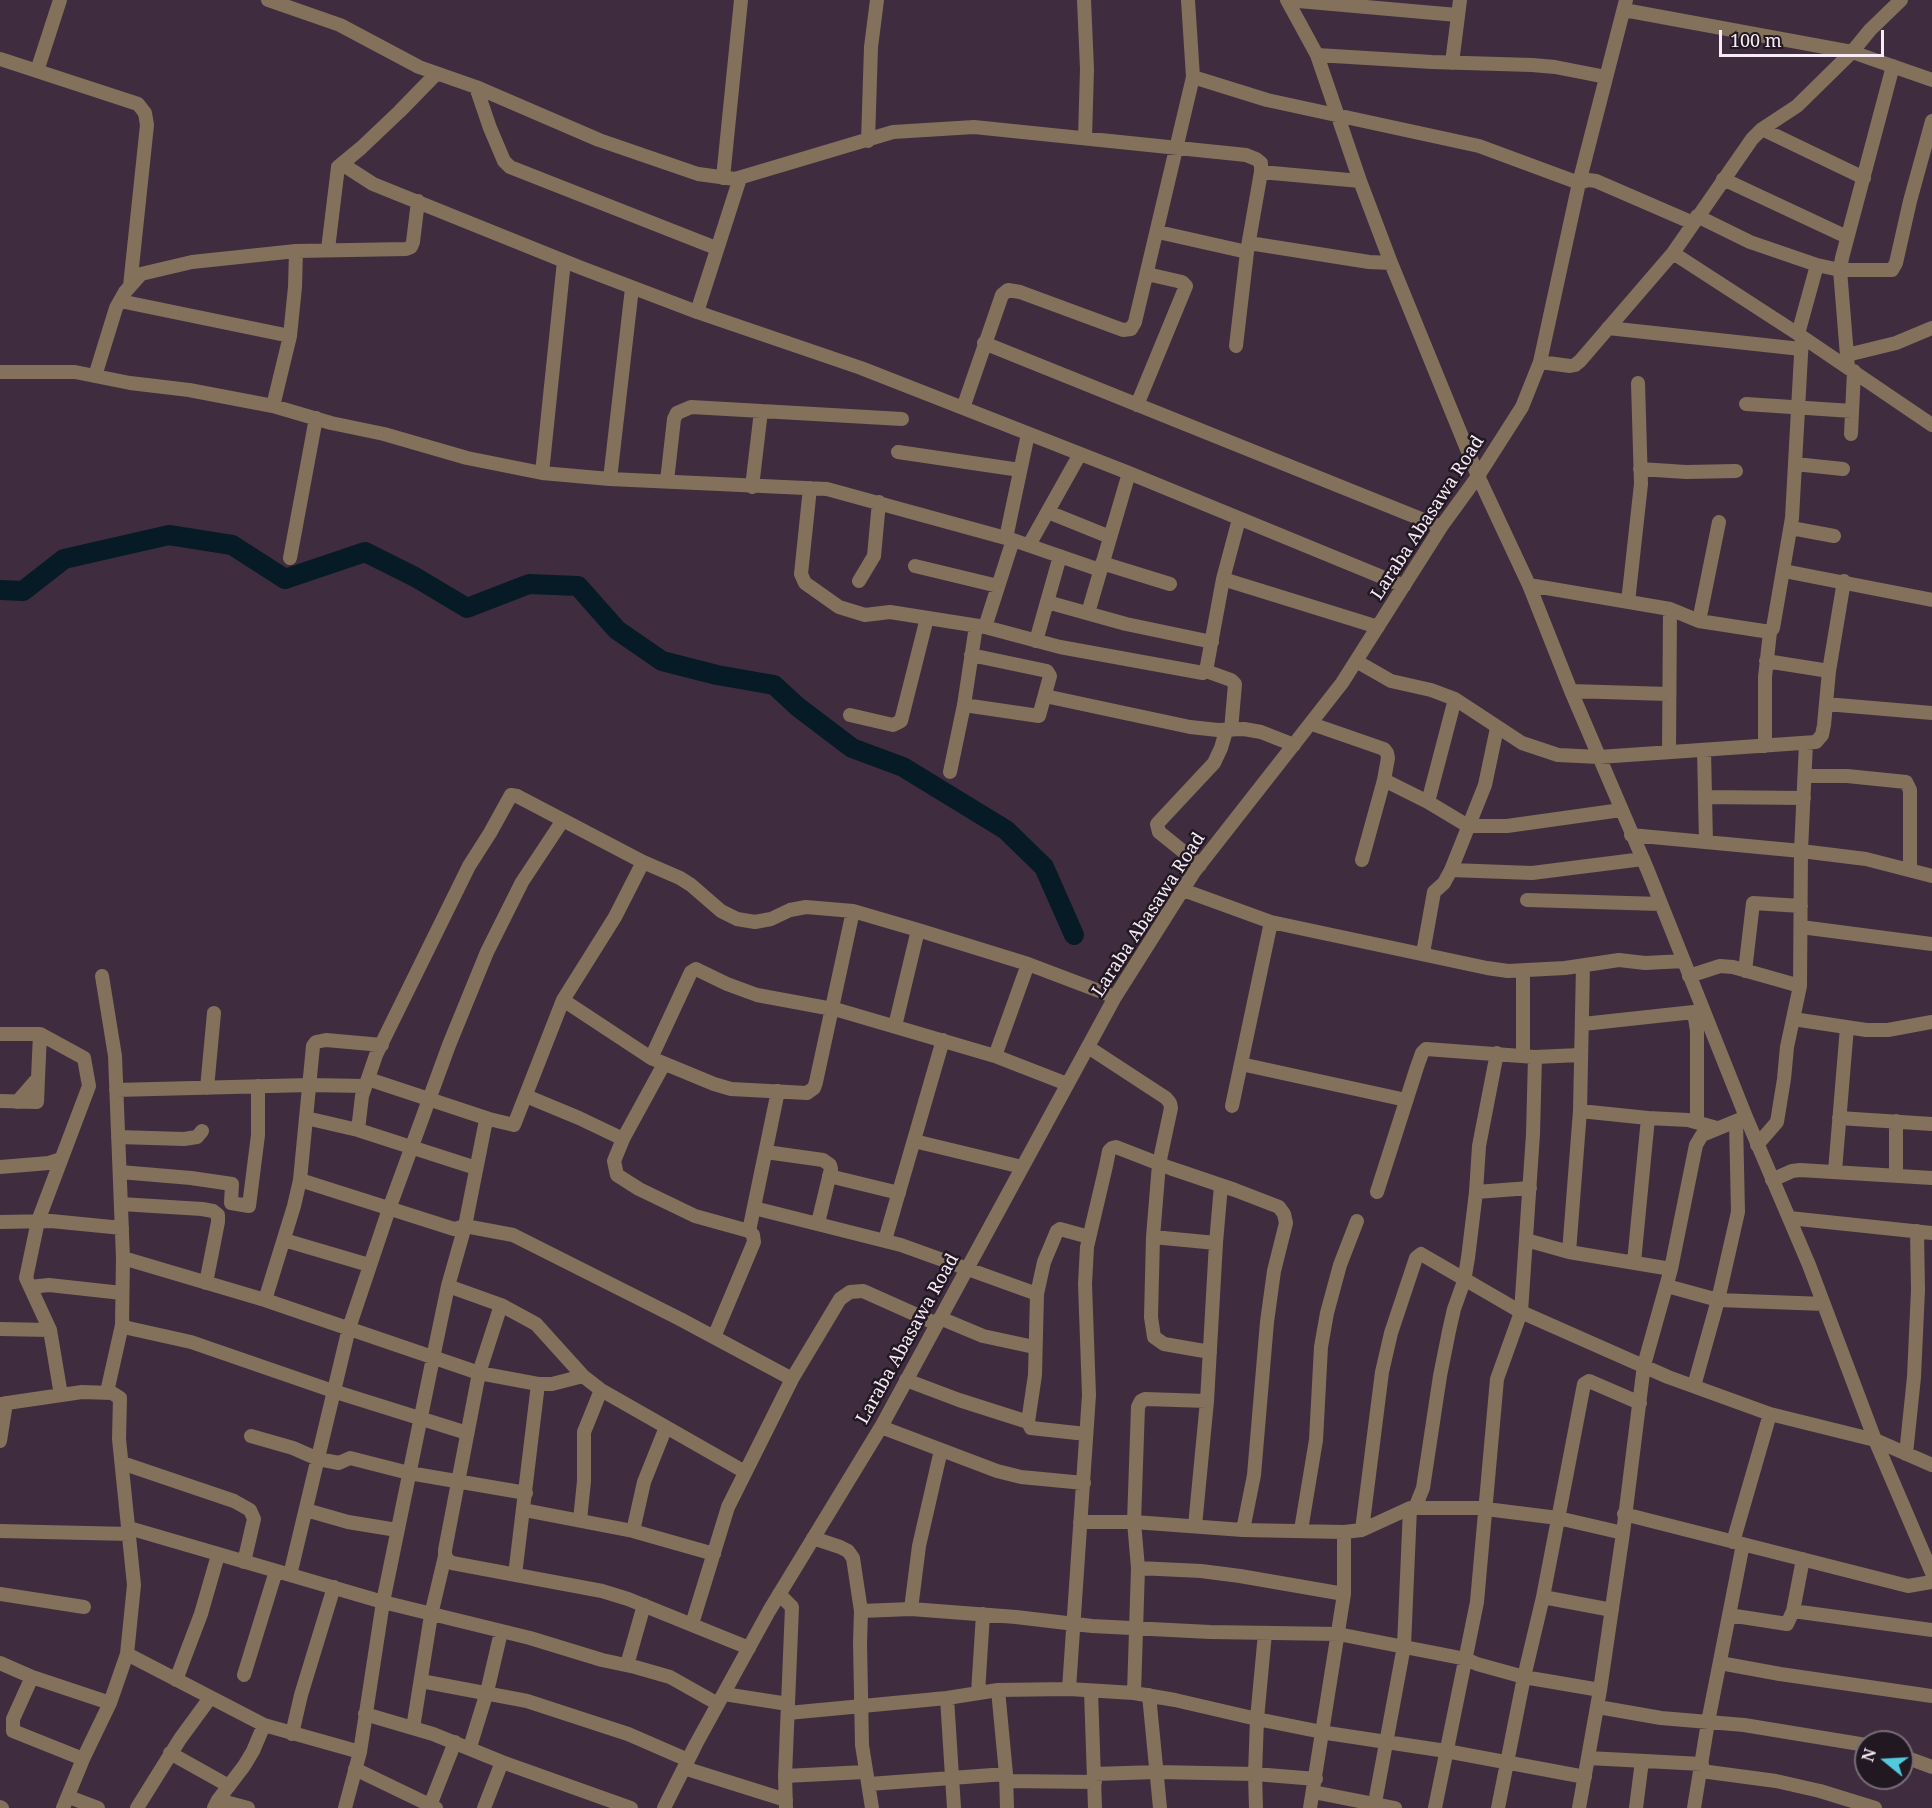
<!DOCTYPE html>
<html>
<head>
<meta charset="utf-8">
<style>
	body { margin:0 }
	#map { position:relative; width:1932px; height:1808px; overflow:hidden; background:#3f2d3f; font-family:"Noto Serif",serif }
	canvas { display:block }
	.north { position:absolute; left:1854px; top:1730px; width:60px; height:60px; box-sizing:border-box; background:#211821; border:2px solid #776c77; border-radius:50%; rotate:288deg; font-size:16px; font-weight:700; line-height:24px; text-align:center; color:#f7ebf7 }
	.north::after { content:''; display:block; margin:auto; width:21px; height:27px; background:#53cadc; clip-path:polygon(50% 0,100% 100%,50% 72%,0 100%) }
	.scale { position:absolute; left:1719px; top:30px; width:165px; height:27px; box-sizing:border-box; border:3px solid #f7ebf7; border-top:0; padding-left:8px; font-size:18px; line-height:21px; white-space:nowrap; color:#f7ebf7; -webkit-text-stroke:4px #211821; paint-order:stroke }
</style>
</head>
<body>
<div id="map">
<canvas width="1932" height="1808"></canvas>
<div class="north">N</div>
<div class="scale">100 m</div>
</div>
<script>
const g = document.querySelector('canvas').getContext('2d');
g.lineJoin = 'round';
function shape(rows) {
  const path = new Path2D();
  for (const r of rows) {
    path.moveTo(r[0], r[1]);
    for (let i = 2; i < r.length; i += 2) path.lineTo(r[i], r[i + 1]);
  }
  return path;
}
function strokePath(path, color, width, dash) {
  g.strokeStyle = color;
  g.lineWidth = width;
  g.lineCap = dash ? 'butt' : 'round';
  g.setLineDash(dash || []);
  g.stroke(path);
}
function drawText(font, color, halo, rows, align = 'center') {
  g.font = font + ' "Noto Serif",serif';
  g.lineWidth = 5;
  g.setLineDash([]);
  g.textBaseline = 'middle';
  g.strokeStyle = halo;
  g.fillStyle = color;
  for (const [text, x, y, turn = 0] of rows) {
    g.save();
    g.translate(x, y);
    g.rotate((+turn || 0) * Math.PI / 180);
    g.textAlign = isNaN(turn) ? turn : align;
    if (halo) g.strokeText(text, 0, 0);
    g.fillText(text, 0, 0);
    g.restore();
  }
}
strokePath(shape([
	[0,590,23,591,64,559,169,535,232,545,285,579,365,552,415,577,467,608,529,584,578,586,617,630,662,661,717,675,774,685,798,707,852,748,903,767,1006,830,1044,867,1074,935]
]), '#061b26', 20);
strokePath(shape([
	[268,0,340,25,419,67,476,87,599,140,698,174,735,179,893,132,974,127,1246,155,1256,159,1261,163,1261,172,1247,252,1236,346],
	[1084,0,1087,69,1085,138],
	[1287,0,1317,55,1360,181,1391,263,1478,476,1529,585,1571,691,1648,871,1746,1117,1809,1265,1875,1440,1932,1573],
	[1287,0,1457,15],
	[1624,10,1852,52,1932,80],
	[1317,55,1432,62,1532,65,1555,67,1606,77],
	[0,59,138,104,145,113,147,125,130,286],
	[1452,63,1460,0],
	[37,71,60,0],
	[1193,77,1267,100,1479,146,1579,183,1588,180,1596,181,1693,223],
	[476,87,490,128,504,161,510,167,716,248],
	[1762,129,1864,178],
	[868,141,871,47,877,0],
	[342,164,373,184,579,267,697,312,861,368,1129,473,1404,586],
	[1261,172,1360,181],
	[723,178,741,0],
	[1723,179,1847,237],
	[1697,216,1750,242,1817,265,1840,270,1892,270,1896,263,1910,201,1932,121],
	[1158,232,1247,252],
	[1249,243,1369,262,1391,263],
	[328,249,338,167,361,148,400,111,436,74],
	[1673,253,1798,334,1932,425],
	[120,301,290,336],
	[697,312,740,178],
	[1608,328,1801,349],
	[1798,334,1817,265],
	[984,343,1441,527],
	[1847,355,1896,343,1932,328],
	[1540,362,1570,366,1575,365,1580,361,1673,253,1752,139,1762,129,1797,106,1852,52,1870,30,1901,0],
	[1848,368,1840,270,1842,258,1893,66],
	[0,372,75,372,130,383,189,390,273,406,331,423,384,434,467,458,542,473,610,479,827,489,1013,540,1100,570],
	[95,376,116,308,125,292,141,274,192,262,296,251,406,249,411,247,413,242,418,201],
	[1746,404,1852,411],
	[1137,405,1186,286,1182,282,1147,274],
	[273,406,290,336,295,287,296,251],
	[963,408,1002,295,1008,290,1020,292,1123,330,1131,329,1135,322,1193,77,1188,0],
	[1851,434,1854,371],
	[898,452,1020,470],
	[1795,464,1843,469],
	[1640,469,1686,472,1736,471],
	[542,473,564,261],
	[610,479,632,288],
	[667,481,674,419,677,413,691,407,902,419],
	[752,487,761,411],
	[810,488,801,574,805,583,839,607,865,615,890,612,985,627,1060,647,1203,673,1206,671,1231,680,1235,684,1231,730],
	[1048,512,1110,537],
	[1791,528,1834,536],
	[1006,538,1028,434],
	[1029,545,1080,454],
	[290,558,316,418],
	[1102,563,1170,584],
	[915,566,998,586],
	[1784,571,1932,600],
	[1223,579,1378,627],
	[859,581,874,556,879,502],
	[1529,585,1670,609,1699,621,1770,632,1773,628,1792,518,1802,337],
	[1047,602,1126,624,1212,642],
	[1628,602,1641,484,1638,383],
	[1088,613,1129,473],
	[1699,621,1719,522],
	[985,627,1013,540],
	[1036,641,1060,556],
	[1356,661,1391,681,1431,690,1455,699,1522,743,1558,755,1599,757,1816,742,1822,735,1824,725,1829,671,1844,581],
	[1766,661,1829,671],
	[1206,671,1223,579,1239,519],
	[1571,691,1668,694],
	[1045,696,1190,727,1218,730,1244,729,1261,732,1294,745],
	[1826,704,1932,713],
	[964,705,1039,716,1050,676,1047,671,971,655],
	[850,715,893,725,901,721,927,618],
	[1312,724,1384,749,1387,753,1388,758,1384,780,1428,802,1468,826,1507,826,1621,810],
	[1765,746,1765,677,1770,632],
	[1704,750,1706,842],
	[1669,752,1670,609],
	[950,772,964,705,976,626],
	[1805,776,1847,776,1906,782,1910,790,1910,869],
	[1705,797,1804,798],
	[1428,802,1455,699],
	[1631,835,1801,851,1866,859,1932,876],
	[1362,860,1384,780],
	[1200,865,1159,832,1157,824,1214,763,1221,748,1226,731],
	[1451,870,1532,873,1643,859],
	[1183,890,1271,922,1487,968,1508,971,1565,968,1619,960,1645,963,1684,961],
	[1527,900,1661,904],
	[1801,927,1932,944],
	[1423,953,1434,892,1444,883,1451,870,1485,785,1497,728],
	[1745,971,1753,903,1801,906],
	[102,976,115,1056,123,1258,122,1325,128,1328,191,1342,333,1391,467,1433],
	[1689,976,1720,966,1733,967,1800,986],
	[563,1000,651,1058,714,1084,731,1089,807,1093,814,1088,816,1082,853,911],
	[1694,1012,1697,1031,1697,1122],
	[1793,1019,1866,1030,1888,1030,1932,1022],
	[1583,1024,1703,1011],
	[895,1026,918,930,1028,964,1115,997],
	[0,1034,40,1034,84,1058,89,1086,38,1221,26,1278,50,1330,61,1395],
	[1088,1047,1166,1098,1170,1103,1171,1108,1159,1164,1153,1237,1151,1317,1154,1337,1164,1344,1210,1352],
	[995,1056,1028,964],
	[1523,1056,1523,971],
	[1535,1057,1580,1055],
	[651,1058,691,972,696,969,727,984,757,995,838,1010,995,1056,1067,1084],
	[664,1064,623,1139,614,1161,617,1175,639,1189,695,1216,749,1231],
	[1241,1064,1406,1100],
	[368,1079,489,1119,514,1125,563,1000,615,917,643,862],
	[207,1088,214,1013],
	[116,1090,309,1085,365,1086],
	[526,1096,579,1118,623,1139],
	[0,1101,37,1102,38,1078],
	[17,1102,38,1078,40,1034],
	[1232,1106,1271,922],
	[1580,1111,1648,1118],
	[306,1118,358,1130,476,1168],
	[1839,1118,1932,1124],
	[358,1130,362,1096,376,1055,469,866,490,833,511,795,517,796,643,862,680,878,691,885,721,911,737,919,755,922,771,919,790,910,806,907,853,911,918,930],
	[118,1137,184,1139,197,1137,202,1131],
	[914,1141,1022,1167],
	[1757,1145,1777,1122,1784,1079,1787,1047,1800,986,1801,851,1806,743],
	[766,1152,823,1160,830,1165,831,1169,818,1223],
	[0,1167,49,1163,61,1159],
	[1835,1171,1847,1027],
	[120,1172,191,1178,232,1184,231,1203,249,1206,258,1135,258,1086],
	[1896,1175,1896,1121],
	[829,1176,899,1193],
	[300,1180,454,1229,465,1226,513,1235,680,1319,792,1379],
	[1772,1180,1792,1171,1800,1170,1932,1178],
	[1377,1192,1417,1067,1422,1053,1426,1049,1535,1057,1533,1134,1521,1312,1497,1379,1477,1602,1435,1808],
	[1476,1192,1479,1146,1497,1053],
	[121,1204,202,1209,213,1211,218,1215,218,1222,206,1283],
	[754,1208,901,1245,1037,1294],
	[1789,1218,1932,1233],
	[0,1222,51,1221,122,1228],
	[1153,1237,1216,1243],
	[284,1240,369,1265],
	[885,1240,943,1040],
	[1526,1240,1569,1252,1671,1269],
	[1569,1252,1580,1111,1583,966],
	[123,1258,265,1300,479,1373,538,1384,552,1384,583,1376],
	[1634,1262,1648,1118,1688,1120,1717,1128],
	[448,1286,501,1305,536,1324,583,1376,601,1390,745,1472],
	[1667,1286,1718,1300,1824,1304],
	[30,1287,49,1285,122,1293],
	[265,1300,294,1206,300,1180,313,1046,316,1042,326,1040,382,1045],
	[501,1305,479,1373,445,1550,445,1556,448,1560,452,1563,602,1591,628,1599,749,1648],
	[940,1318,983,1336,1034,1347],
	[0,1329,50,1330],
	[714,1337,754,1242,753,1235,749,1231,778,1091],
	[906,1380,959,1400,1028,1422],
	[1694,1386,1718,1300,1738,1212,1736,1121],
	[107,1392,122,1325],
	[0,1404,82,1392,112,1393,120,1398,119,1439,134,1585,127,1654,110,1703,83,1759,63,1808],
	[881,1427,997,1471,1021,1477,1084,1483],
	[1086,1434,1031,1428,1028,1422,1035,1375,1037,1294,1044,1262,1057,1231,1060,1229,1089,1237],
	[251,1436,293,1448,318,1459,339,1463,350,1458,409,1473,526,1493],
	[0,1441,6,1403],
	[1906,1454,1914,1377,1918,1290,1917,1231],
	[122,1463,234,1501,250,1510,254,1519,244,1562],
	[1415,1508,1423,1488,1440,1376,1449,1331,1454,1309,1464,1281,1468,1258,1476,1192,1530,1188],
	[306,1510,348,1522,397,1530],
	[524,1510,633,1531,714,1554],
	[1624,1514,1908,1586,1932,1582],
	[580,1520,584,1481,584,1432,601,1390],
	[1080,1522,1134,1522,1243,1530,1344,1532,1362,1530,1410,1508,1478,1508,1558,1518,1623,1533],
	[1195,1526,1207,1401,1216,1243,1221,1185],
	[129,1528,383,1602,530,1638,602,1660,635,1667,670,1677,718,1704],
	[1301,1530,1316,1440,1321,1347,1327,1313,1340,1265,1357,1221],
	[1362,1530,1382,1372,1391,1333,1416,1258,1421,1254,1521,1312,1668,1377,1770,1414,1875,1440,1932,1465],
	[0,1531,130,1534],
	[633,1531,644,1482,666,1427],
	[813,1538,840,1547,848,1551,853,1558,861,1611,860,1643,862,1745,872,1808],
	[1733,1542,1770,1414],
	[1138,1568,1201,1571,1240,1576,1344,1594],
	[290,1575,349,1328,389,1209,449,1045,487,952,522,882,563,820],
	[515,1575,538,1384],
	[0,1594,84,1607],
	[779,1594,792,1607,785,1776,786,1808],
	[1543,1597,1612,1610],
	[911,1609,919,1546,941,1450],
	[861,1611,911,1609,1016,1617,1092,1626,1210,1632,1338,1634,1466,1659,1477,1664,1524,1677,1600,1690],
	[1793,1611,1932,1630],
	[1729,1615,1787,1624,1793,1611,1803,1559],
	[692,1624,728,1507,792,1379,840,1299,850,1292,863,1291,937,1324],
	[127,1654,264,1725,360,1752],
	[0,1663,32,1677,110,1703],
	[1720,1663,1780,1674,1932,1696],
	[627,1665,644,1605],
	[244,1675,276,1571],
	[32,1677,13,1719,13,1731,83,1759],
	[176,1680,201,1614,218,1555],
	[421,1681,527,1701,628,1734,688,1760],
	[1069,1689,1089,1395,1085,1284,1087,1247,1106,1166,1109,1151,1112,1148,1116,1147,1170,1168,1235,1190,1279,1207,1284,1214,1286,1223,1274,1271,1267,1322,1254,1475,1243,1530],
	[998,1690,1006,1774,1007,1808],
	[1091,1691,1095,1808],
	[978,1693,983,1614],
	[1134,1693,1138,1568,1134,1522,1138,1407,1141,1401,1145,1399,1207,1401],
	[724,1694,788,1704],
	[1149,1695,1160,1808],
	[947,1698,954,1808],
	[1598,1707,1661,1718,1744,1725,1866,1745],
	[788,1713,947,1698,998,1690,1069,1689,1134,1693,1175,1700,1257,1719,1327,1733,1446,1751,1585,1777],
	[365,1714,433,1734,502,1762,631,1808],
	[413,1728,431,1615,445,1556],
	[292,1734,301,1695,334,1587],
	[470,1747,487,1692,501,1632],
	[170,1753,229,1786],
	[1902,1756,1932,1767],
	[1588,1758,1702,1764],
	[684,1768,786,1800],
	[355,1769,436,1808],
	[1701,1771,1776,1781,1820,1791,1875,1808],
	[1094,1774,1157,1772,1255,1774,1316,1779],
	[785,1776,865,1772],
	[1007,1781,1095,1782],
	[869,1784,1006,1774],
	[1313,1792,1395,1808],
	[69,1797,98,1808],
	[218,1800,248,1808],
	[0,1807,2,1808],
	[137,1808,180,1739,210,1698],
	[214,1808,218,1800,244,1766,253,1751,264,1725],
	[345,1808,360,1752,383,1602,433,1358,448,1286,465,1226,485,1125,489,1119],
	[429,1808,455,1742],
	[484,1808,502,1762],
	[664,1808,696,1744,769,1611,881,1427,1115,997,1194,872,1342,683,1441,527,1478,476,1522,407,1540,362,1579,183,1626,0],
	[1256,1808,1255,1774,1257,1719,1265,1633],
	[1310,1808,1344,1594,1344,1532],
	[1374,1808,1404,1646,1410,1508],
	[1498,1808,1524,1677,1543,1597,1584,1384,1589,1381,1640,1403],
	[1579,1808,1600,1690,1623,1533,1644,1365,1671,1269,1696,1145,1702,1135,1746,1117],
	[1636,1808,1642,1761],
	[1694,1808,1708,1722,1743,1544]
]), '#83715b', 14);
drawText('18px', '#f7ebf7', '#211821', [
	["Laraba Abasawa Road",1428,518,-57],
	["Laraba Abasawa Road",1149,915,-57],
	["Laraba Abasawa Road",908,1339,-61]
]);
</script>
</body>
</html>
